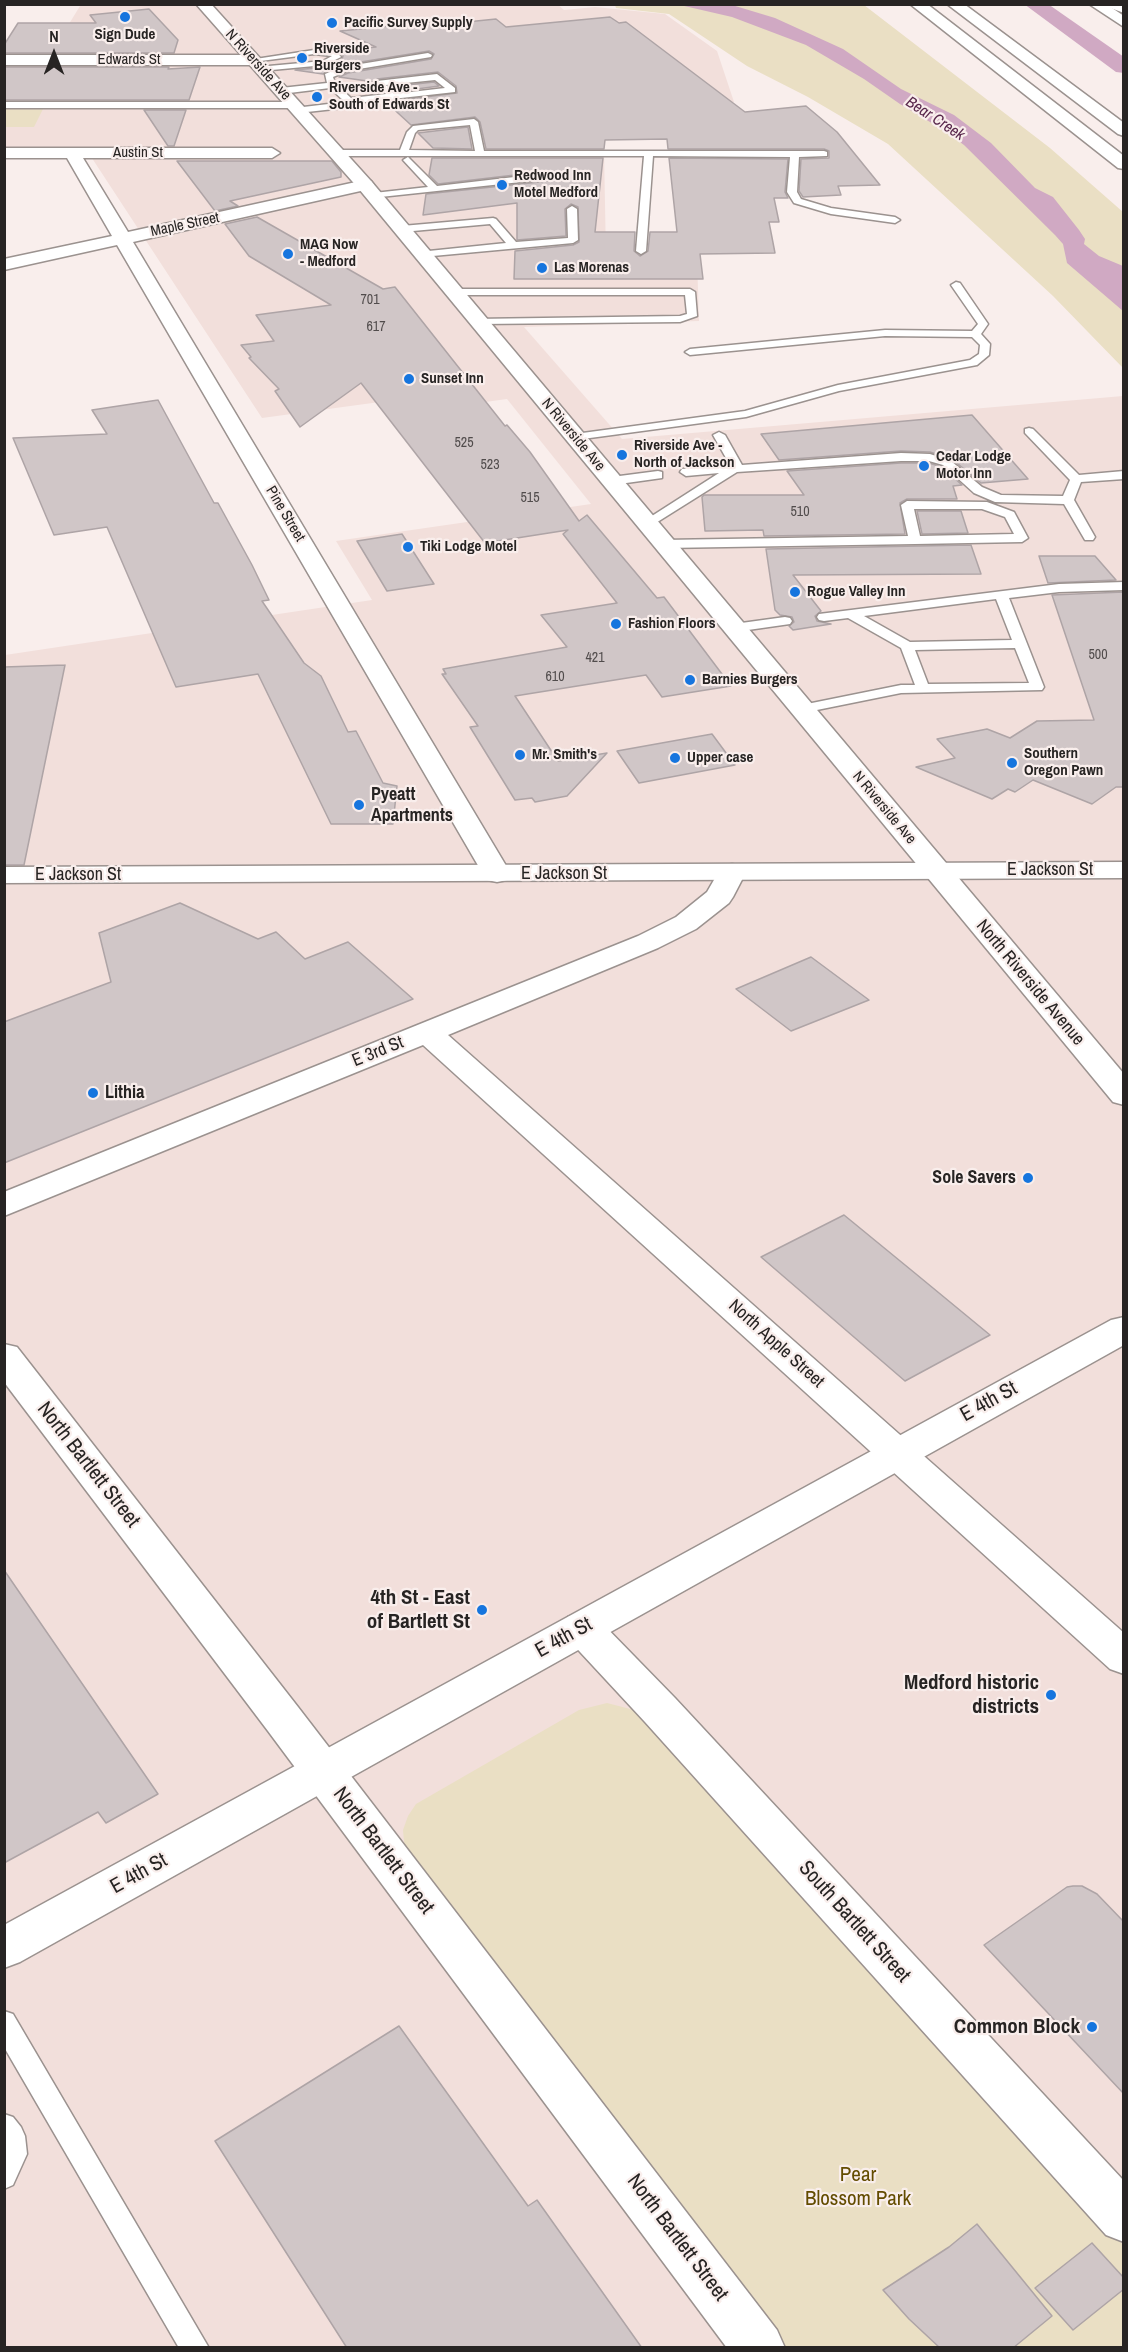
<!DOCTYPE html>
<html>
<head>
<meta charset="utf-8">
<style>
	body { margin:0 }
	#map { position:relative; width:1128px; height:2352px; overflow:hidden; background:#f9eeec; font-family:"Archivo Narrow",sans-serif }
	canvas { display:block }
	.frame { position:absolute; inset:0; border:6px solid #272423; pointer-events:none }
	.north { position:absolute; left:24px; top:24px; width:60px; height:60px; -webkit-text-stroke:4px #f9eeec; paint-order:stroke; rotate:0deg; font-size:16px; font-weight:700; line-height:24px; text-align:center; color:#272423 }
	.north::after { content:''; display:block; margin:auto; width:21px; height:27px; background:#272423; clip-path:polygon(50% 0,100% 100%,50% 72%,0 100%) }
</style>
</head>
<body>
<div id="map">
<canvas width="1128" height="2352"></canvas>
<div class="frame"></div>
<div class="north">N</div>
</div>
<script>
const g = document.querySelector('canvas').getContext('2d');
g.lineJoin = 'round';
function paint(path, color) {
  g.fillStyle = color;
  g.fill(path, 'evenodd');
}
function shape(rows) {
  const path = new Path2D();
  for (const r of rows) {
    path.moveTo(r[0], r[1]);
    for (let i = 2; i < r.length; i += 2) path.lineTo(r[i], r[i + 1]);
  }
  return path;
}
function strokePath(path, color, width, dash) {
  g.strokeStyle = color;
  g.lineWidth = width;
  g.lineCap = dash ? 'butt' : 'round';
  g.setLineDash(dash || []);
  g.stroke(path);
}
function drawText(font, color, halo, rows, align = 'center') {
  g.font = font + ' "Archivo Narrow",sans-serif';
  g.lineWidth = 4.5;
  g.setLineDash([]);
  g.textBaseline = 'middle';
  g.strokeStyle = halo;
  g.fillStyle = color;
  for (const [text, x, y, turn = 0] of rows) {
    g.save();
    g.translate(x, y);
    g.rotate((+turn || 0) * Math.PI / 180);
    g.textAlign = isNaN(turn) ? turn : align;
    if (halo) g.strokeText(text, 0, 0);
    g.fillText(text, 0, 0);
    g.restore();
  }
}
paint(shape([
	[557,4,564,10,595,7,665,14,717,51,734,102,518,106,521,151,604,151,606,257,697,258,699,321,524,327,622,439,1123,396,1123,2347,5,2347,5,655,372,600,336,541,591,504,507,399,398,414,387,401,262,418,86,149,5,149,5,55,50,55,80,6,5,5]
]), '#f2dfdb');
paint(shape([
	[615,5,864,5,1050,148,1123,212,1123,368,1053,296,888,144,808,97,747,66,669,14,616,8],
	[5,109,43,109,34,127,5,127],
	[607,1703,638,1711,658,1727,1123,2245,1123,2347,781,2347,405,1852,403,1830,408,1816,416,1804,579,1710]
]), '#eadfc4');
paint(shape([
	[680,5,732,5,775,18,843,49,901,89,954,115,991,143,1035,188,1053,197,1079,230,1085,239,1084,244,1099,256,1123,266,1123,311,1067,263,1063,244,1055,235,964,145,945,131,900,104,864,79,806,45,732,17]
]), '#d0a9c3');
paint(shape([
	[1024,4,1048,4,1124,57,1124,73,1116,72,1024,4]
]), '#d0a9c3');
const building = shape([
	[149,9,178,40,174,53,4,53,4,45,18,23,96,23,90,15,149,9],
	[610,17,619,23,626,22,745,112,806,106,837,132,880,185,838,186,841,195,803,197,799,191,801,159,829,158,829,151,824,149,668,149,667,139,605,140,604,149,486,149,480,122,475,117,411,125,386,102,457,93,456,86,438,72,377,79,374,82,339,77,348,73,431,59,434,54,429,51,342,65,323,74,295,70,326,67,342,59,343,56,339,51,376,47,340,31,442,21,447,24,496,19,506,27,610,17],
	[4,67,169,67,168,69,200,67,189,100,4,100,4,67],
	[434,82,439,86,402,91,408,88,398,86,434,82],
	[144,110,186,110,174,146,168,146,144,110],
	[468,127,472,149,433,148,418,133,468,127],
	[432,158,603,158,595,232,635,232,634,251,640,256,648,251,650,232,677,232,669,158,788,159,785,192,788,198,774,198,779,222,769,222,775,253,700,254,703,279,514,279,515,251,573,245,579,242,578,207,571,204,565,209,566,236,517,240,517,203,423,215,426,194,549,181,556,177,549,171,438,184,429,175,432,158],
	[177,161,332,161,341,172,341,177,230,201,238,206,215,211,177,161],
	[257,217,383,289,395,287,505,426,507,425,530,452,579,521,587,515,657,598,664,597,731,686,662,697,646,675,515,696,558,761,607,753,567,796,535,802,532,798,515,800,470,727,478,726,442,674,446,674,443,669,567,647,541,615,617,603,563,534,568,530,485,543,361,383,300,427,275,391,279,389,249,358,251,357,241,345,274,341,256,315,331,305,249,256,225,224,257,217],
	[158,400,214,503,218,503,252,565,269,600,262,601,304,663,321,676,348,732,356,731,383,783,397,786,393,824,331,824,258,674,176,687,107,527,54,535,13,438,107,434,92,410,158,400],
	[972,415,1028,479,981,483,952,459,930,452,901,451,779,460,761,434,972,415],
	[901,463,929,463,942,467,962,485,953,486,957,499,907,499,900,503,905,534,764,536,763,530,705,531,702,497,704,495,804,495,787,471,901,463],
	[917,511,961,511,968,533,922,534,917,511],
	[402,534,434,584,387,591,357,541,402,534],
	[971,545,981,574,793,575,821,611,815,616,817,621,831,624,793,630,789,626,794,622,792,617,780,615,775,610,766,549,971,545],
	[1039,556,1095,556,1116,580,1048,583,1039,556],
	[1124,592,1124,787,1116,787,1092,804,1033,780,1015,792,1008,789,992,799,916,767,955,758,937,739,987,729,1010,738,1037,721,1094,720,1052,595,1124,592],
	[65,665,24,865,4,865,4,667,65,665],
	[712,734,735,765,639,783,617,751,712,734],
	[180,903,258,939,276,932,305,959,348,942,413,999,4,1163,4,1022,111,982,99,933,180,903],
	[811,957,869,1000,791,1031,736,989,811,957],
	[844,1215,916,1274,990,1335,905,1381,761,1257,844,1215],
	[4,1570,158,1794,106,1823,98,1812,4,1863,4,1570],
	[1073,1886,1082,1886,1097,1894,1124,1922,1124,2094,984,1945,1067,1887,1073,1886],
	[399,2026,528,2206,537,2200,642,2348,347,2348,215,2141,399,2026],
	[977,2224,1052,2316,1013,2348,940,2348,909,2319,883,2290,949,2247,977,2224],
	[1092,2243,1124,2278,1124,2289,1073,2330,1035,2288,1092,2243]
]);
paint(building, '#d0c6c7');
strokePath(building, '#aea4a6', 1.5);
const service = shape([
	[314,50,336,51,341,57,325,65,261,71,257,69,258,67,323,61,332,56,314,54,253,62,249,60,314,50],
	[428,53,432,55,431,57,347,71,333,77,335,83,351,98,386,94,376,83,377,81,437,74,455,88,455,92,356,103,352,107,298,113,295,112,295,108,345,102,330,88,281,94,277,91,281,88,327,83,325,74,342,67,428,53],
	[435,80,445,88,394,94,386,85,435,80],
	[4,102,294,102,298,105,294,108,4,108,4,102],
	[474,119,478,122,484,151,824,151,827,152,827,156,799,157,797,192,801,199,831,208,895,217,900,220,895,223,831,214,794,203,787,192,790,157,653,156,646,251,641,254,636,251,644,156,337,156,332,153,337,150,400,150,407,132,413,126,474,119],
	[470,125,475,151,409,150,415,133,418,130,470,125],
	[408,157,437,186,549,173,554,176,549,179,371,198,369,196,374,193,428,187,403,160,408,157],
	[572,206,577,209,578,240,573,243,422,257,417,254,419,252,506,243,490,224,402,232,397,229,402,226,493,218,496,219,516,242,568,238,567,209,572,206],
	[956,282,960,283,988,324,981,334,990,344,989,355,977,365,839,391,746,417,575,440,569,437,575,434,745,411,838,385,970,360,979,354,980,345,972,337,885,336,690,355,685,352,690,349,885,330,972,331,978,324,951,285,956,282],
	[690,289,695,292,697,316,680,322,479,324,475,323,475,319,680,316,687,314,685,295,454,295,449,292,454,289,690,289],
	[1029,428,1033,429,1079,475,1124,471,1124,479,1081,482,1074,500,1095,537,1093,540,1085,540,1064,504,995,502,974,493,943,465,929,461,901,461,737,472,651,526,643,526,641,523,719,473,686,476,680,472,682,469,730,465,713,435,719,432,725,435,742,465,901,453,930,454,951,461,982,487,1001,495,1063,496,1070,480,1025,433,1025,429,1029,428],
	[658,471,662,472,662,478,612,485,606,481,612,477,658,471],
	[907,501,987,502,1014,512,1028,538,1022,542,915,544,664,548,658,544,664,540,908,536,901,505,907,501],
	[914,509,982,509,1005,517,1014,534,920,536,914,509],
	[1124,582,1124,590,1059,592,1009,598,1044,687,1042,690,901,693,802,713,795,709,802,705,901,685,915,685,901,648,848,618,824,621,819,620,817,617,819,614,1059,584,1124,582],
	[996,599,1012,640,910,642,864,616,996,599],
	[1015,648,1029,683,928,684,915,650,1015,648],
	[785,617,790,618,792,621,790,624,734,632,727,628,734,624,785,617],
	[4,2011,13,2014,209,2348,179,2348,4,2047,4,2011],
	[4,2114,13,2117,21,2127,25,2136,27,2154,13,2185,4,2189,4,2114]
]);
const minor = shape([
	[1106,4,1124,4,1124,13,1108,7,1106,4],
	[4,148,272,148,280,153,272,158,83,158,128,232,365,180,371,181,374,185,371,189,365,190,133,242,511,874,507,880,497,882,487,880,483,874,117,245,4,270,4,259,112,236,67,158,4,158,4,148],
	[732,864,742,866,746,872,733,897,729,903,696,929,658,948,448,1035,1124,1633,1124,1674,1110,1669,423,1045,4,1216,4,1192,638,936,676,917,707,892,722,866,732,864],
	[4,1344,17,1347,298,1707,777,2330,785,2348,727,2348,268,1731,4,1382,4,1344],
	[582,1612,596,1617,675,1698,1124,2181,1124,2242,1106,2235,645,1722,568,1639,562,1628,568,1617,582,1612]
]);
const tertiary = shape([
	[4,55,253,55,261,60,253,65,4,65,4,55]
]);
const secondary = shape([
	[1089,4,1106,4,1124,16,1124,27,1089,4],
	[1124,862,1124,878,4,883,4,867,1124,862],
	[1124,1317,1124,1345,20,1962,4,1968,4,1925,1111,1320,1124,1317]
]);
const primary = shape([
	[196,4,211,4,371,181,1124,1074,1124,1105,1113,1102,359,189,196,4]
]);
const motorway = shape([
	[910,4,927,4,1124,156,1124,169,1118,168,910,4],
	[947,4,964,4,1124,123,1124,136,1118,134,947,4]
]);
strokePath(service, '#9b928f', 3);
strokePath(minor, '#9b928f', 3);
strokePath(tertiary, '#9b928f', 3);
strokePath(secondary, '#9b928f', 3);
strokePath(primary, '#9b928f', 3);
strokePath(motorway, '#9b928f', 3);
paint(service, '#fff');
paint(minor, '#fff');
paint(tertiary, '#fff');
paint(secondary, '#fff');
paint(primary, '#fff');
paint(motorway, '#fff');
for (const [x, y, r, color] of [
	[125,17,6,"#1675de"],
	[332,23,6,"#1675de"],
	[302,58,6,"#1675de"],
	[317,97,6,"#1675de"],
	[502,185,6,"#1675de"],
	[288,254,6,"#1675de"],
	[542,268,6,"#1675de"],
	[409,379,6,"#1675de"],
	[622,455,6,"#1675de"],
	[924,466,6,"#1675de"],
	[408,547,6,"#1675de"],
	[795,592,6,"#1675de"],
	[616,624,6,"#1675de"],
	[690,680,6,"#1675de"],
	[520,755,6,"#1675de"],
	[675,758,6,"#1675de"],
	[1012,763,6,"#1675de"],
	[359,805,6,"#1675de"],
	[93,1093,6,"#1675de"],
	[1028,1178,6,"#1675de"],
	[482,1610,6,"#1675de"],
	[1051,1695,6,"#1675de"],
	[1092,2027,6,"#1675de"]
]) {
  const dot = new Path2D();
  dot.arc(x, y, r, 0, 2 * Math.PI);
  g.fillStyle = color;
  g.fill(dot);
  strokePath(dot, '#f9eeec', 2);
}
drawText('14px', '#514c4c', null, [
	["701",370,300],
	["617",376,327],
	["525",464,443],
	["523",490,465],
	["515",530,498],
	["510",800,512],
	["500",1098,655],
	["421",595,658],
	["610",555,677]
]);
drawText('bold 15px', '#272423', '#f9eeec', [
	["Pacific Survey Supply",344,23],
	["Sign Dude",125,35,"center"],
	["Riverside",314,49],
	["Burgers",314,66],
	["Riverside Ave -",329,88],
	["South of Edwards St",329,105],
	["Redwood Inn",514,176],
	["Motel Medford",514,193],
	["MAG Now",300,245],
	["- Medford",300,262],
	["Las Morenas",554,268],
	["Sunset Inn",421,379],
	["Riverside Ave -",634,446],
	["North of Jackson",634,463],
	["Cedar Lodge",936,457],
	["Motor Inn",936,474],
	["Tiki Lodge Motel",420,547],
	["Rogue Valley Inn",807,592],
	["Fashion Floors",628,624],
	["Barnies Burgers",702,680],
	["Southern",1024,754],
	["Oregon Pawn",1024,771],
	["Mr. Smith's",532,755],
	["Upper case",687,758]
], 'left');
drawText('15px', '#272423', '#f9eeec', [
	["Edwards St",129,60],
	["N Riverside Ave",258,65,48],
	["Austin St",138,153],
	["Maple Street",185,225,-12],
	["N Riverside Ave",573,435,50],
	["Pine Street",285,514,59],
	["N Riverside Ave",884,808,50]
]);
drawText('italic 16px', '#59284c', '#f9eeec', [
	["Bear Creek",935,119,33]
]);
drawText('bold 18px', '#272423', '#f9eeec', [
	["Pyeatt",371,795],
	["Apartments",371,816],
	["Lithia",105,1093],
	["Sole Savers",1016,1178,"right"]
], 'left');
drawText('18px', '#272423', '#f9eeec', [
	["E Jackson St",1050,870],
	["E Jackson St",564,874],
	["E Jackson St",78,875],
	["North Riverside Avenue",1030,983,50],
	["E 3rd St",378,1052,-22],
	["North Apple Street",776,1344,42]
]);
drawText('21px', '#272423', '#f9eeec', [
	["E 4th St",989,1402,-29],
	["North Bartlett Street",88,1465,52],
	["E 4th St",564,1638,-29],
	["North Bartlett Street",383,1851,53],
	["E 4th St",139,1874,-29],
	["South Bartlett Street",854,1922,48],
	["North Bartlett Street",677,2238,53]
]);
drawText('bold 21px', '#272423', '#f9eeec', [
	["4th St - East",470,1598],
	["of Bartlett St",470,1622],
	["Medford historic",1039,1683],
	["districts",1039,1707],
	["Common Block",1080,2027]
], 'right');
drawText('21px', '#634c00', '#f9eeec', [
	["Pear",858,2175],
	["Blossom Park",858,2199]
]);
</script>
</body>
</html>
